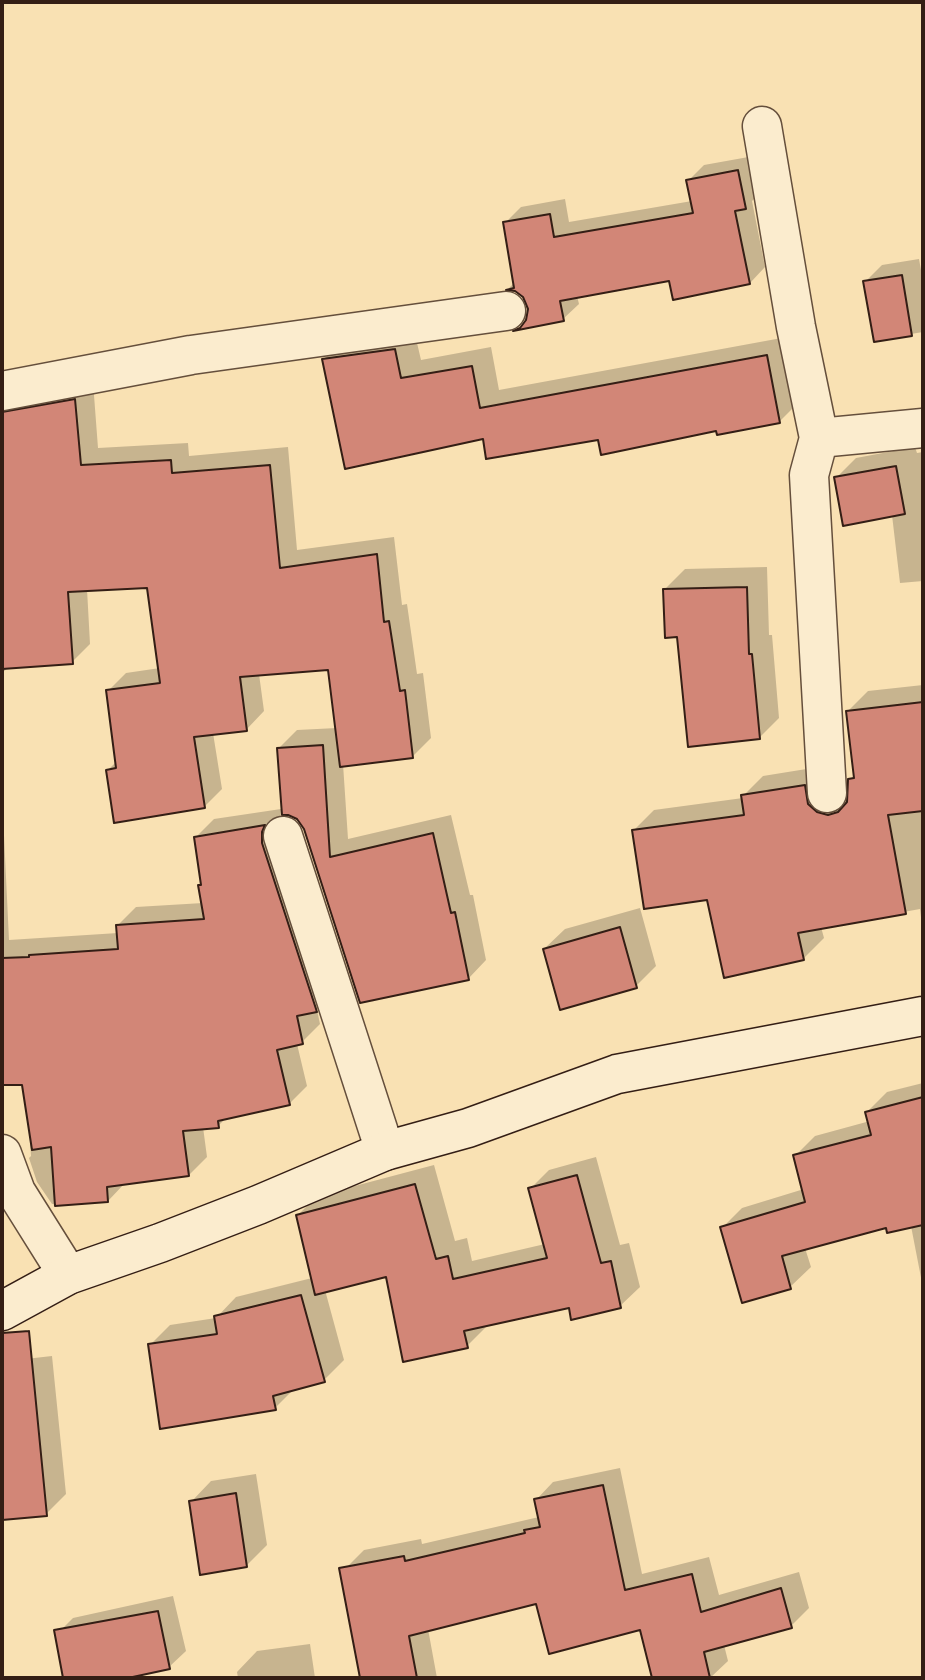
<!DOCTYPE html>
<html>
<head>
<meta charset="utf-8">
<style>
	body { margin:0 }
	#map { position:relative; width:925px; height:1680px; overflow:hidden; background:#f9e1b3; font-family:"IM FELL DW Pica",serif }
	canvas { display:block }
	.frame { position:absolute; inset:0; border:4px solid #341e15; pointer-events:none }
</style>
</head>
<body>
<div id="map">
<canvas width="925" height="1680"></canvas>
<div class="frame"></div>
</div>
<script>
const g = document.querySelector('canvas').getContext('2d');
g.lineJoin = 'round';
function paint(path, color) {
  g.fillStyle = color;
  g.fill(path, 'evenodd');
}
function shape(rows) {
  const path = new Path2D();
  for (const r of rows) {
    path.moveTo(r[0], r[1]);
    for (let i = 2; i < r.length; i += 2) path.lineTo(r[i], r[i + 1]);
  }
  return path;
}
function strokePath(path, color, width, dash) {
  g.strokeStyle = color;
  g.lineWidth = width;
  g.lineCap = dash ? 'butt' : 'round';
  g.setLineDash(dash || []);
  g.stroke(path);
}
paint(shape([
	[754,156,761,192,752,201,765,267,750,283,670,279,577,296,579,304,563,319,518,328,528,319,529,308,524,296,516,289,509,288,515,282,505,223,521,207,565,199,569,222,692,201,688,181,704,165],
	[919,259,923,281,923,332,875,340,865,282,882,265],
	[414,330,421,360,491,347,499,390,787,337,799,402,779,422,718,429,599,438,484,437,324,359,343,340],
	[93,382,98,448,188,443,189,456,288,447,297,550,394,537,402,605,407,604,417,674,423,673,431,738,413,756,343,764,348,839,451,815,470,895,473,895,486,960,468,979,361,1001,279,748,297,730,337,728,330,668,259,674,264,711,246,730,213,733,222,789,204,807,108,770,117,761,108,691,126,673,160,668,148,586,87,589,90,644,72,662,9,667,2,673,2,385],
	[915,447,917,453,923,452,923,581,900,583,892,515,836,478,856,458],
	[767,567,769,635,772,635,779,718,759,738,679,636,665,589,685,569],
	[923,685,923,934,920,909,821,927,824,938,803,959,708,898,634,830,654,810,743,798,743,796,763,776,825,766,837,793,849,795,850,780,855,774,848,711,868,691],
	[2,793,9,940,118,933,118,925,136,907,203,903,200,886,202,883,196,837,214,819,281,809,280,824,334,993,317,1010,320,1024,302,1042,297,1044,307,1086,289,1104,227,1117,218,1126,203,1127,207,1157,189,1175,125,1183,108,1201,52,1204,37,1182,29,1158,31,1156,29,1125,120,1084,2,1083],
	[640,908,656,966,636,986,544,949,565,929],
	[923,1083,923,1288,911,1226,888,1226,805,1248,811,1267,790,1287,722,1228,742,1208,804,1189,795,1156,815,1136,870,1121,867,1112,887,1092],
	[596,1157,620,1245,629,1243,640,1287,620,1306,570,1306,486,1325,486,1327,467,1346,387,1275,325,1290,344,1360,324,1380,295,1388,275,1408,150,1345,170,1325,216,1318,236,1297,312,1278,298,1215,317,1196,434,1165,455,1241,467,1238,472,1261,545,1244,530,1189,549,1170],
	[52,1356,66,1494,46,1514,2,1518,2,1367,8,1361],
	[620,1468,642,1574,709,1557,719,1595,799,1572,809,1608,791,1626,724,1645,728,1661,710,1678,654,1678,641,1628,537,1602,428,1629,437,1678,365,1678,346,1568,364,1550,421,1539,422,1544,539,1517,536,1500,553,1482],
	[256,1474,267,1545,246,1566,191,1502,211,1481],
	[173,1596,186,1651,169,1667,120,1678,65,1678,57,1634,73,1618],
	[310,1644,315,1678,238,1678,237,1672,257,1651]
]), '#0003');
const building = shape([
	[738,170,746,209,735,211,750,284,673,300,669,281,560,301,564,321,513,331,520,328,526,320,528,309,523,297,515,291,506,290,514,288,503,222,550,214,554,237,693,213,686,180,738,170],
	[902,275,912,336,874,342,863,281,902,275],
	[395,349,401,378,472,366,480,408,767,355,780,423,717,435,716,431,601,455,598,440,486,459,483,439,345,469,322,359,395,349],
	[75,399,81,465,171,460,172,473,270,465,280,568,377,554,384,622,389,621,400,691,405,690,413,758,340,767,328,670,240,677,247,731,194,737,205,808,114,823,106,770,116,768,106,690,160,683,147,588,68,592,73,664,2,669,2,412,75,399],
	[896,466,905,514,843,526,834,477,896,466],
	[747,587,749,654,752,654,760,739,688,747,677,637,665,638,663,589,747,587],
	[923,702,923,811,888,815,906,914,798,933,804,960,724,978,707,900,644,909,632,830,744,815,741,795,805,785,808,804,817,812,828,815,838,812,847,802,848,779,854,778,846,711,923,702],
	[323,745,330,857,433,833,451,913,455,912,469,980,360,1003,304,829,297,819,288,815,282,815,277,748,323,745],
	[265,825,262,832,262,843,317,1012,297,1016,303,1044,277,1050,290,1105,218,1121,219,1128,183,1131,189,1176,107,1187,108,1202,55,1206,51,1147,32,1150,22,1085,2,1085,2,958,29,957,29,955,118,949,116,925,204,919,198,885,201,885,194,837,265,825],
	[620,927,637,988,560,1010,543,949,620,927],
	[923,1097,923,1225,887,1233,886,1228,782,1256,791,1289,742,1303,720,1227,805,1202,793,1155,871,1135,865,1112,923,1097],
	[577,1175,601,1263,611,1261,621,1308,571,1320,569,1308,464,1331,468,1348,403,1362,386,1277,315,1295,296,1215,415,1184,436,1259,448,1256,453,1279,547,1258,528,1188,577,1175],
	[301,1295,325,1382,273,1396,276,1410,160,1429,148,1344,217,1334,214,1316,301,1295],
	[29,1331,47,1516,2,1520,2,1333,29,1331],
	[603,1485,625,1590,692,1574,701,1612,781,1588,792,1628,704,1652,710,1678,652,1678,640,1630,549,1654,536,1604,409,1636,417,1678,360,1678,339,1568,404,1556,405,1561,525,1533,524,1530,540,1527,534,1499,603,1485],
	[236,1493,247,1567,200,1575,189,1501,236,1493],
	[158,1611,170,1669,128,1678,63,1678,54,1630,158,1611]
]);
paint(building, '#d28677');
strokePath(building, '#341e15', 2);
const street = shape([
	[762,126,796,327,819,438,923,428],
	[2,391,191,355,506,311],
	[819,438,809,475,827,793],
	[283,836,385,1151],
	[2,1154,16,1192,68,1275]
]);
const secondary = shape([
	[2,1311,68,1275,160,1243,258,1205,385,1151,468,1128,617,1074,923,1016]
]);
strokePath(street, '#654f3c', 41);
strokePath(secondary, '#341e15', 41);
strokePath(street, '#fbecce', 38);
strokePath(secondary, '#fbecce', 38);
</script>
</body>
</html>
